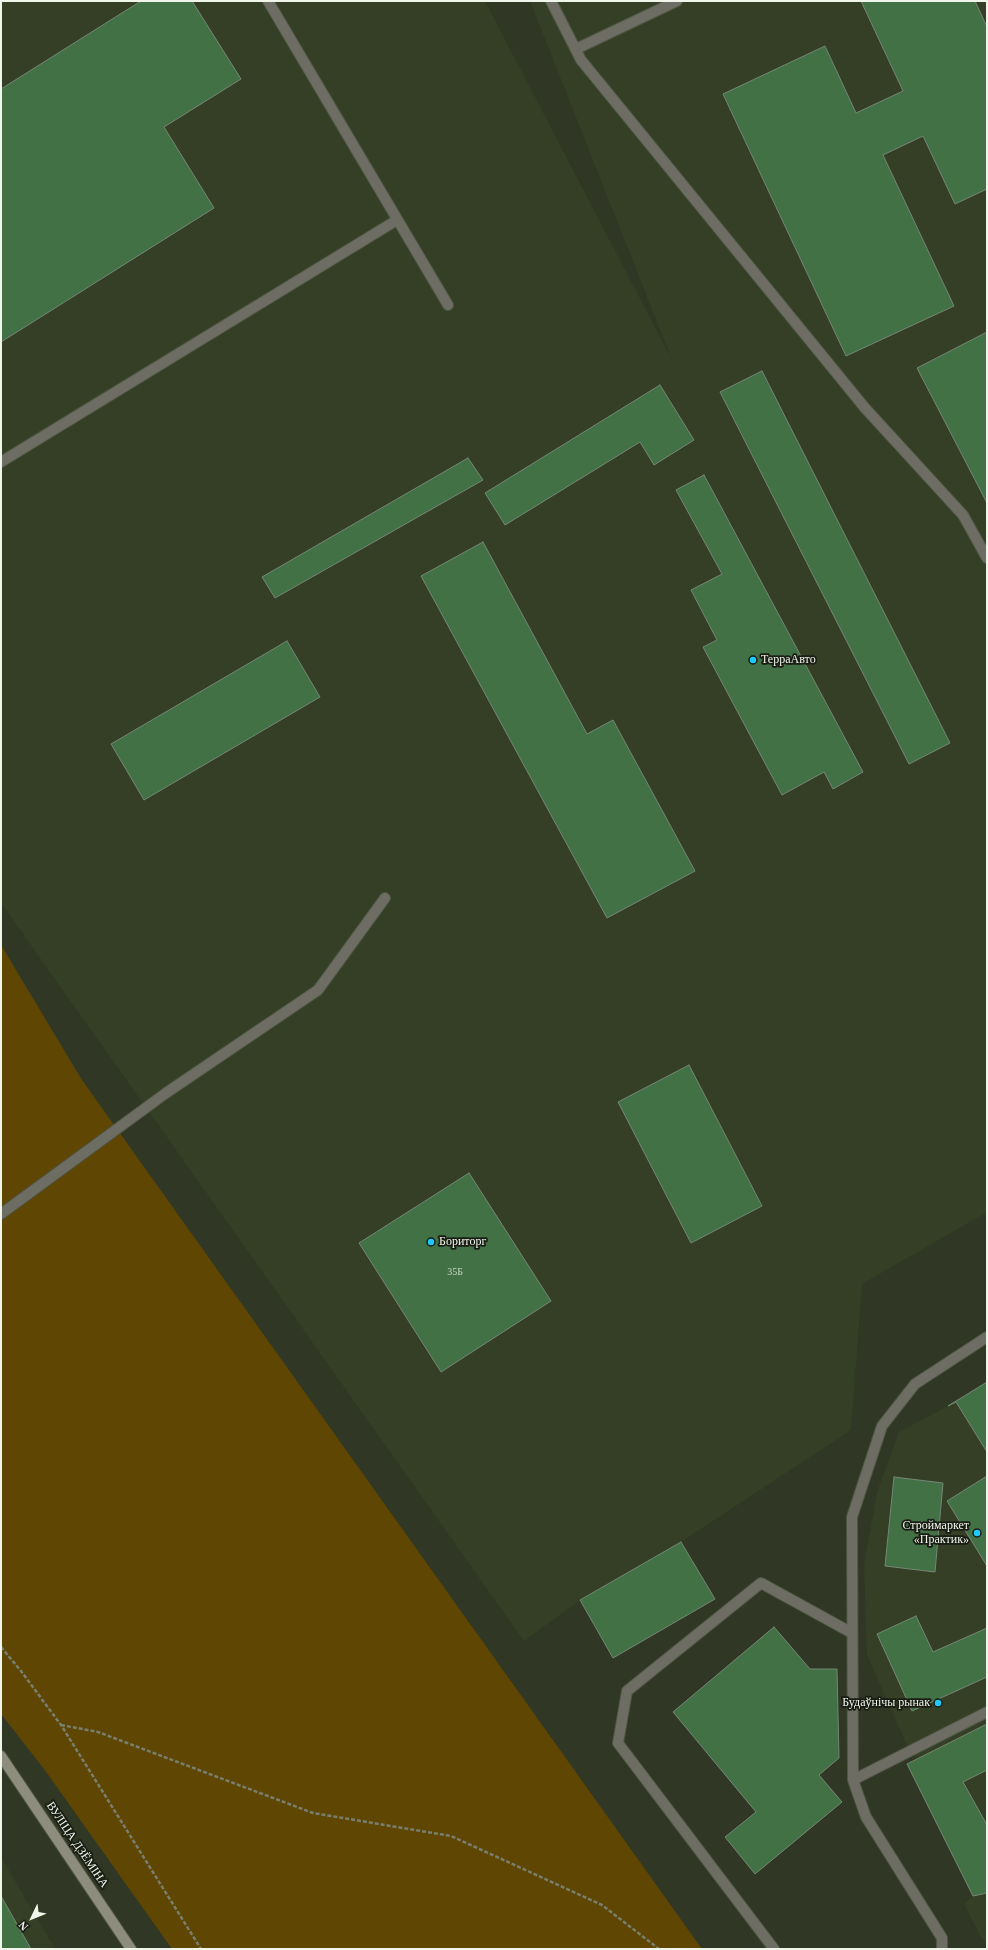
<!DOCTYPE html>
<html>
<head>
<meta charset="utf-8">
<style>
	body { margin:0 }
	#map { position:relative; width:988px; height:1950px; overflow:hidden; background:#303724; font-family:"Times New Roman",serif }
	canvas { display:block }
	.frame { position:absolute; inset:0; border:2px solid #f1f6ea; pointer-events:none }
	.north { position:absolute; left:12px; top:1898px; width:40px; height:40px; -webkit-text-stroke:3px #191d14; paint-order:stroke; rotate:227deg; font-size:11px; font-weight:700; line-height:16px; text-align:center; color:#f1f6ea }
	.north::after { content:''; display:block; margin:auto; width:14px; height:18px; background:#f1f6ea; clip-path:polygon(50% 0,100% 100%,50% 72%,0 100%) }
</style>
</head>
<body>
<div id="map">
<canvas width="988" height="1950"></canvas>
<div class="frame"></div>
<div class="north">N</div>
</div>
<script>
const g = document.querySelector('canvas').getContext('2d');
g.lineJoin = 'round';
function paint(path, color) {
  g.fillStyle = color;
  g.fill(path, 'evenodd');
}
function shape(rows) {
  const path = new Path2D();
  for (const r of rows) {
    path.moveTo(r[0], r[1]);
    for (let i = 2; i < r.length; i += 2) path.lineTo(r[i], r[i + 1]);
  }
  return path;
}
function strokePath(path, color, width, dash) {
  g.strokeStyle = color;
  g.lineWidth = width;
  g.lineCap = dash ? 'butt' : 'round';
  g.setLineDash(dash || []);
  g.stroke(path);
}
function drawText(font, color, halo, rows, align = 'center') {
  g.font = font + ' "Times New Roman",serif';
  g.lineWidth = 3.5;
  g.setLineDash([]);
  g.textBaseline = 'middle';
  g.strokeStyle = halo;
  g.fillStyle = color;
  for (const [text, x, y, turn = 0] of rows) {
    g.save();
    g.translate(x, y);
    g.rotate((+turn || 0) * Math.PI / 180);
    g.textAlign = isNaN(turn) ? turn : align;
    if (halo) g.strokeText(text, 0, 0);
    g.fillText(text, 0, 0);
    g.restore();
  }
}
paint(shape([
	[1,1,485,1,672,360,530,1,987,1,987,1212,862,1284,851,1430,681,1542,580,1600,524,1641,1,903],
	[987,1383,987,1943,981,1937,964,1904,973,1896,907,1764,917,1759,909,1750,867,1655,864,1565,877,1492,899,1432,956,1402],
	[1,1857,55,1949,1,1949]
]), '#353f25');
paint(shape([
	[1,945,82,1080,702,1949,172,1949,44,1769,1,1714]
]), '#5f4603');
const building = shape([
	[141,1,192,1,241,79,164,127,214,208,1,342,1,89,141,1],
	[861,1,975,1,987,27,987,189,955,204,923,136,883,155,954,306,846,356,723,94,825,46,856,113,903,91,861,1],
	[987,332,987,503,917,368,987,332],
	[762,371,950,743,909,764,720,392,762,371],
	[660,385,694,440,654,465,640,442,505,525,485,493,660,385],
	[468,458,483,480,275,598,262,577,468,458],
	[704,475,863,772,833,789,824,772,782,795,703,647,717,640,691,590,722,574,676,490,704,475],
	[483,542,587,734,613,720,695,871,607,918,421,576,483,542],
	[287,641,320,697,144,800,111,744,287,641],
	[689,1065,762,1206,691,1243,618,1102,689,1065],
	[469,1173,551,1301,441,1372,359,1243,469,1173],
	[987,1382,987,1452,956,1402,948,1406,987,1382],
	[987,1476,987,1566,947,1501,987,1476],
	[894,1477,943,1483,935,1572,885,1566,894,1477],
	[681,1542,715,1599,613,1658,580,1600,681,1542],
	[916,1616,933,1652,987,1628,987,1677,912,1711,877,1634,916,1616],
	[774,1627,810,1669,837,1669,839,1758,819,1775,842,1802,755,1874,725,1837,756,1812,673,1712,774,1627],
	[987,1724,987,1770,963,1782,987,1825,987,1893,973,1896,907,1764,987,1724],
	[1,1896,31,1949,1,1949,1,1896]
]);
paint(building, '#437146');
strokePath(building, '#748775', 1);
const lane = shape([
	[268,1,448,305],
	[551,1,581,60,865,408,963,515,987,558],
	[576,49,677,1],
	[1,462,397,220],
	[1,1214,166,1093,318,990,385,898],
	[853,1780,987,1712],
	[774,1949,618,1743,627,1691,761,1583,852,1633],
	[942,1949,942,1938,866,1817,853,1780,852,1517,882,1426,915,1384,987,1337]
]);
const secondary = shape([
	[1,1756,131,1949]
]);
strokePath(lane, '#4f5644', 12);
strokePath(secondary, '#4f5644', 12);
strokePath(shape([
	[1,1647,21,1671,61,1725,201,1949],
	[61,1725,98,1732,313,1813,451,1836,602,1905,659,1949]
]), '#787f6e', 2.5, [4, 2]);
strokePath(lane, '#6e6d63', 10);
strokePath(secondary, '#8e8d7d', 10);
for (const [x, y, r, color] of [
	[753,660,4,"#1fc9fd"],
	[431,1242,4,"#1fc9fd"],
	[977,1533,4,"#1fc9fd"],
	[938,1703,4,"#1fc9fd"]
]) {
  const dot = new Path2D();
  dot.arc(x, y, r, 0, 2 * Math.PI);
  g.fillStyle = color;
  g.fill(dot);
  strokePath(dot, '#191d14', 1.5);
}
drawText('10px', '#c6d5c1', null, [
	["35Б",455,1272]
]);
drawText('12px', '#f1f6ea', '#191d14', [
	["ТерраАвто",761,660],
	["Бориторг",439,1242],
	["Строймаркет",969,1526,"right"],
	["«Практик»",969,1540,"right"],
	["Будаўнічы рынак",930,1703,"right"]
], 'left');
drawText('12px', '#f1f6ea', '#191d14', [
	["ВУЛІЦА ДЗЁМІНА",77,1845,56]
]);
</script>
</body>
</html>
